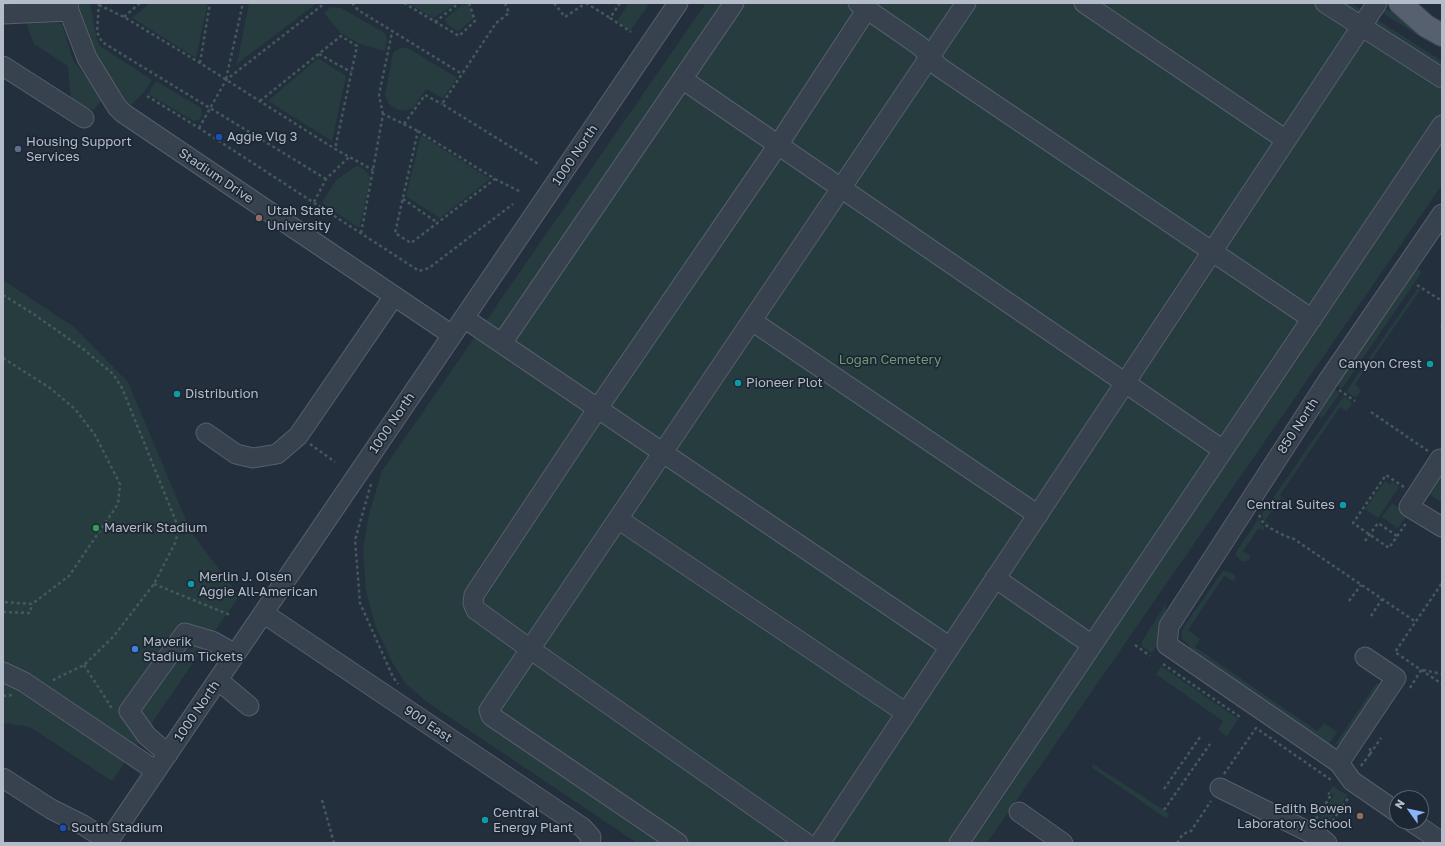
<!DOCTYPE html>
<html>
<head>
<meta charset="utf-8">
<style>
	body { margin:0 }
	#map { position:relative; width:1445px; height:846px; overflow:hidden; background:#242f3e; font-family:"Golos Text",sans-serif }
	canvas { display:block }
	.frame { position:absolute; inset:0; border:4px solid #b4bcc9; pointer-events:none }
	.north { position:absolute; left:1389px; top:790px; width:40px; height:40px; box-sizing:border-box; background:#1d2633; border:1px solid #59626f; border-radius:50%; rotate:303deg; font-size:11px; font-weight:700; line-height:16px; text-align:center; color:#b4bcc9 }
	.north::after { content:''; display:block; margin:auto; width:14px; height:18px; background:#8ab4f8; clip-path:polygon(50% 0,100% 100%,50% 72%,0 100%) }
</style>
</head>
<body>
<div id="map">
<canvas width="1445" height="846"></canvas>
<div class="frame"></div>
<div class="north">N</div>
</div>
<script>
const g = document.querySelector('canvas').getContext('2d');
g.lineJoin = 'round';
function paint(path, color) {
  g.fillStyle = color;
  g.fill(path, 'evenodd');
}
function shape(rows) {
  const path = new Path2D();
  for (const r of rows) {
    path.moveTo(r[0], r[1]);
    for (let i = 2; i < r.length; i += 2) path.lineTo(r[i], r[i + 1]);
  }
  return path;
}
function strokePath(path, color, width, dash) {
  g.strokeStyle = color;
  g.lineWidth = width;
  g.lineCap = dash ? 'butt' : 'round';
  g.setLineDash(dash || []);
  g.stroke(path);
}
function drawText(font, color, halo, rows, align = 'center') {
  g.font = font + ' "Golos Text",sans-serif';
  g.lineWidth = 3.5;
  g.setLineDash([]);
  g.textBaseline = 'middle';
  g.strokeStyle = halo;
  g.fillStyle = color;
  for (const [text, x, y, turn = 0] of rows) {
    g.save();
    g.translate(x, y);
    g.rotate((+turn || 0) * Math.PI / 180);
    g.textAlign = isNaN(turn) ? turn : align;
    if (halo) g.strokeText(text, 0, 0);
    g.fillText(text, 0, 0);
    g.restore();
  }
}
paint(shape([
	[76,3,90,3,97,40,100,46,152,80,144,92,130,106,99,65,91,51],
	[150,3,208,3,196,58,132,18],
	[249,3,317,3,237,64],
	[409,3,455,3,451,7,433,18],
	[629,3,650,3,630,31,617,21],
	[706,3,1351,3,1442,61,1442,185,987,843,637,843,427,702,406,684,392,662,375,625,366,591,363,550,369,514,382,471],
	[463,4,469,5,473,19,458,31,447,24,445,19],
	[331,7,341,8,385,33,387,40,385,51,360,44,341,33,324,13],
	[1385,8,1416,27,1419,36,1381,12],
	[25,20,55,20,62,24,73,60,103,98,94,110,71,102,68,66,34,44],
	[400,48,408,48,457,78,443,98,426,89,413,108,407,110,398,110,389,104,385,95,393,53],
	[318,58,346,76,332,141,268,101],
	[156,81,201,108,202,114,200,119,194,121,148,94],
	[421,135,490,179,440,218,406,196],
	[358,165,367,172,371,179,359,228,322,203,336,180],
	[1415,267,1422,272,1343,387,1341,388,1337,385,1343,372],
	[3,280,74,327,128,382,191,532,239,596,112,781,30,727,3,723],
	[1418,288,1420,290,1355,384,1361,390,1357,397,1353,396,1348,393,1347,390],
	[1334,389,1338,392,1339,395,1322,418,1319,416],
	[1343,397,1345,397,1350,400,1352,404,1347,411,1340,407,1280,495,1288,502,1281,498,1265,521,1271,525,1270,525,1264,522,1262,514],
	[1442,466,1442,503,1425,491],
	[1385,481,1390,484,1392,482,1399,487,1378,518,1365,509],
	[1392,503,1408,514,1398,528,1382,517],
	[1259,518,1261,525,1264,526,1264,530,1258,529,1243,551,1249,555,1250,558,1247,561,1242,561,1235,554],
	[1223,571,1229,572,1235,576,1235,580,1233,581,1224,576,1188,630,1200,639,1195,647,1317,731,1324,723,1337,732,1328,745,1189,651,1189,645,1182,639,1182,631,1184,626],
	[1166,604,1165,614,1160,622,1159,631,1160,640,1152,653,1141,646,1142,641],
	[1161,666,1238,719,1228,735,1226,736,1218,730,1223,721,1157,675,1156,674],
	[1379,683,1379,688,1342,741,1334,746,1376,684],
	[1093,764,1164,810,1169,814,1168,818,1161,815,1094,769,1092,766],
	[1333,786,1345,794,1345,793,1348,795,1321,833,1313,829,1334,795,1329,792]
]), '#263c3f');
const minor = shape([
	[68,3,69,11,87,58,117,107,123,113,452,335],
	[858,3,920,46,939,67,1312,319],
	[1084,3,1286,140],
	[1325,3,1442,78],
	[3,14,69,11],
	[3,66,84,118],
	[682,79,1223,450],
	[464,318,950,647],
	[752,321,1038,515],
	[502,343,734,3],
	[206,433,236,454,253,458,277,454,298,436,305,426,394,296],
	[1440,459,1409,507,1442,527],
	[618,519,906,713],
	[995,578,1092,645],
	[263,613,583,828,591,837,590,843],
	[3,672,24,682,156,771],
	[218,680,249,706],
	[168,754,147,736,129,711,185,633,212,641,235,654],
	[1339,763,1396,678,1365,657],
	[3,778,51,809,83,825,108,841],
	[1220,788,1321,838,1327,843],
	[1019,812,1063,843],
	[1397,812,1352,781,1339,763,1167,645,1169,626,1327,382,1442,214],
	[1412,822,1442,842],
	[107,843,678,3],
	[678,843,491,716,489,710,966,3],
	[806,843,530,649,476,610,473,603,474,595,598,408,778,145,867,9],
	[820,843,1377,3],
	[959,843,1442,125]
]);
const major = shape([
	[1400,3,1426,26,1442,35]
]);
strokePath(minor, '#565f6c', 21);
strokePath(major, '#414a57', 24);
strokePath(shape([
	[99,3,97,32,102,42,326,179],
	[352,3,358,10,462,74],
	[404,3,459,36,475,21,469,3],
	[505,3,509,13,496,23,442,104,540,165],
	[554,3,565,17,586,3],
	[586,3,610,18],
	[620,3,610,18,631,32],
	[99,5,124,17,200,63,335,149,373,170],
	[124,17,140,3],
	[435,22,459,3],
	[319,54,351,72],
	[200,63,210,3],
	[226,79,243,3],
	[147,96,199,128,419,271,429,268,513,204],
	[260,101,341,36,357,46,335,149],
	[383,114,379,95,392,32],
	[404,124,425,95,442,104],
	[199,128,226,80,325,3],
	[418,131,495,179,411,243,395,233,418,131],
	[495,179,521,192],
	[403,199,438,223],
	[314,202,326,179,349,157],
	[361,233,373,170,383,114,418,131],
	[1417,285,1442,301],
	[3,295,32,313,82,348,113,374,122,388,179,529,175,543,154,584,113,637,84,665,51,681],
	[1441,327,1442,326],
	[3,358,50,388,75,409,95,435,120,484,118,504,69,576,32,604,3,602],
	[1339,390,1355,401],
	[1371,412,1428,451],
	[310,444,335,462],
	[371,484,355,540,360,603,393,677,398,684],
	[1404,487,1386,475,1353,523,1389,548,1407,522],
	[1259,515,1262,521,1268,527,1285,536,1294,539,1416,622],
	[1365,541,1378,523,1397,536],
	[154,584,230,615],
	[1349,601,1361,585],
	[3,612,30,613,32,604],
	[1371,616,1382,599],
	[1135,645,1150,656],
	[1163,664,1240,717],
	[84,665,113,710],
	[1421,670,1442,684],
	[1423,670,1442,674],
	[1410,688,1421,670,1395,652,1442,583],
	[3,696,13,695],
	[1370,754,1381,738],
	[1361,766,1370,754,1370,746],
	[1224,774,1256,728,1331,780],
	[1164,789,1200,737],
	[322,800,334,843],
	[1164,810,1210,744],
	[1316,819,1331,795,1328,793],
	[1329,826,1349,797],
	[1177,843,1183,834,1191,831,1211,801]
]), '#44595c', 2.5, [3, 3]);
strokePath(minor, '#38414e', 19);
strokePath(major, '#56606e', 22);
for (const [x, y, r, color] of [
	[219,137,4,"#1a4fb4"],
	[18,149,4,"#5c6f8a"],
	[259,218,4,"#8d6e63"],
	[1430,364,4,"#0f9aa8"],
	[738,383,4,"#0f9aa8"],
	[177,394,4,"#0f9aa8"],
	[1343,505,4,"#0f9aa8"],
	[96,528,4,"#2e9e5b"],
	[191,584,4,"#0f9aa8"],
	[135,649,4,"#3f7fe0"],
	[1360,816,4,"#8d6e63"],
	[485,820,4,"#0f9aa8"],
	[63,828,4,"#1a4fb4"]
]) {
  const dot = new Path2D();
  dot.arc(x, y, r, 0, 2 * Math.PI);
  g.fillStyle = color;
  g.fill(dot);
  strokePath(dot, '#1d2633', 1.5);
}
drawText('13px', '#b4bcc9', '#1d2633', [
	["Aggie Vlg 3",227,137],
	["Housing Support",26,142],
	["Services",26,157],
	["Utah State",267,211],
	["University",267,226],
	["Canyon Crest",1422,364,"right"],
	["Pioneer Plot",746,383],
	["Distribution",185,394],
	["Central Suites",1335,505,"right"],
	["Maverik Stadium",104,528],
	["Merlin J. Olsen",199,577],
	["Aggie All-American",199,592],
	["Maverik",143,642],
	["Stadium Tickets",143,657],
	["Edith Bowen",1352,809,"right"],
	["Laboratory School",1352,824,"right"],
	["Central",493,813],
	["Energy Plant",493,828],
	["South Stadium",71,828]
], 'left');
drawText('13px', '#b4bcc9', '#1d2633', [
	["1000 North",575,155,-56],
	["Stadium Drive",216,176,34],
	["1000 North",392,423,-56],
	["850 North",1298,426,-57],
	["1000 North",197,711,-56],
	["900 East",428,724,34]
]);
drawText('13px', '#6b9a76', '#1d2633', [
	["Logan Cemetery",890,360]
]);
</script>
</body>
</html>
